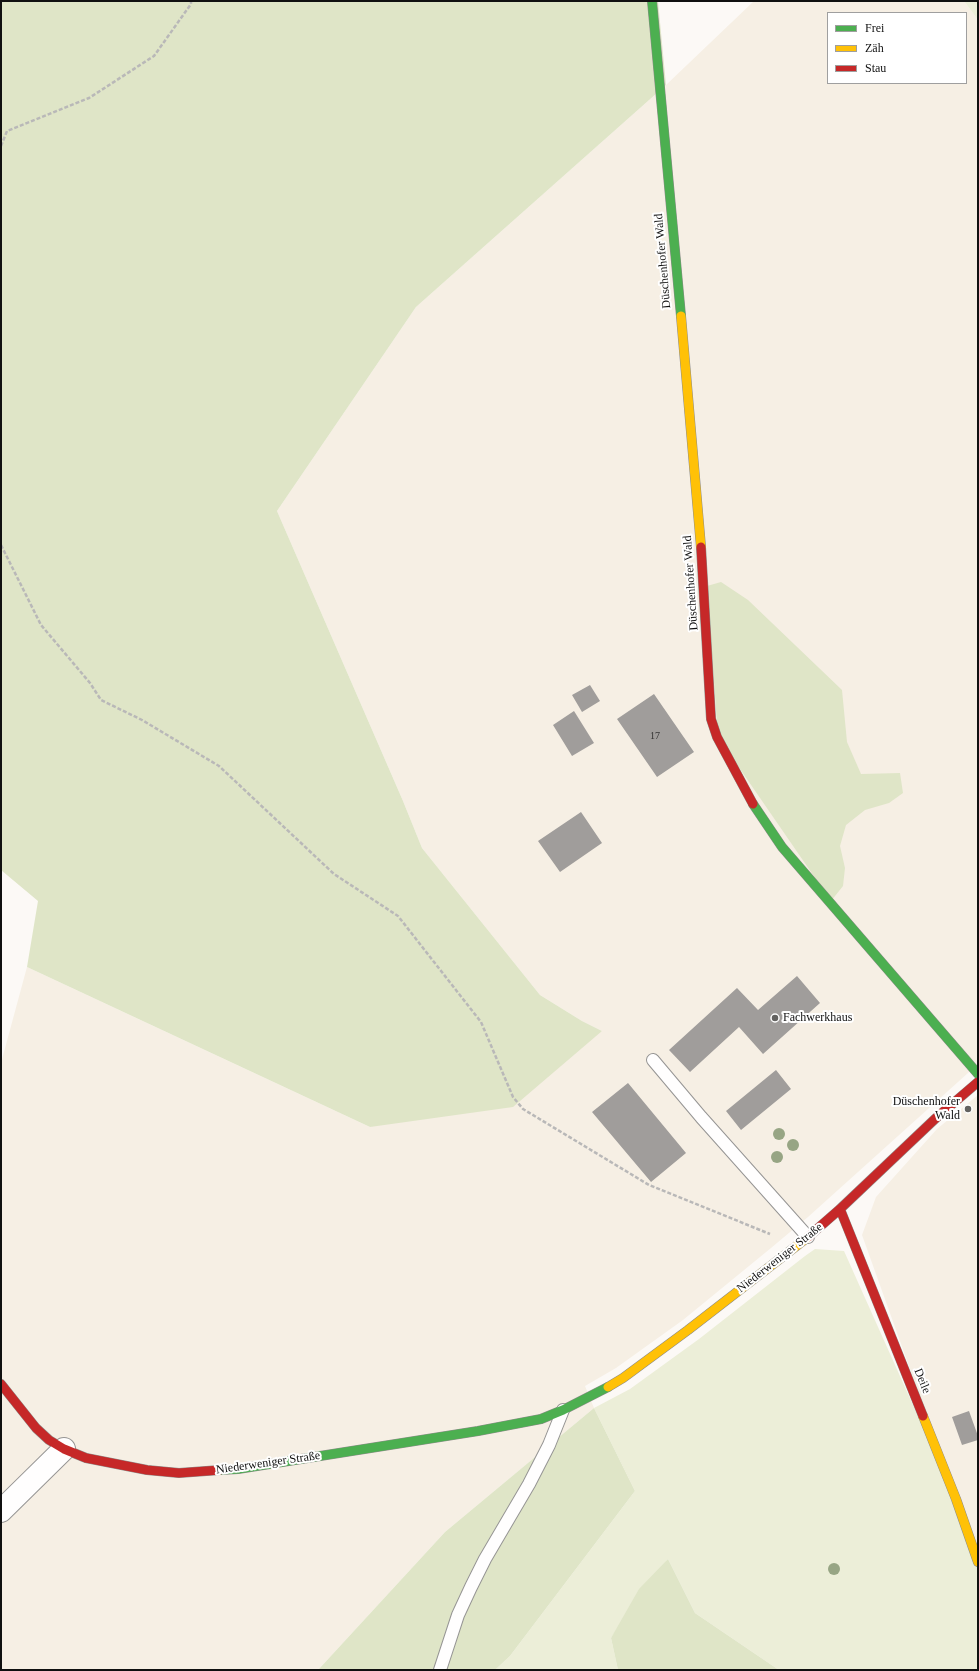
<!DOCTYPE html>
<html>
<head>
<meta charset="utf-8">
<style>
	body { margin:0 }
	#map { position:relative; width:979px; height:1671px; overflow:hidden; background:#fcf9f6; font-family:"Times New Roman",serif }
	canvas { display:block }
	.frame { position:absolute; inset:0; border:2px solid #101010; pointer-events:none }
	.legend { position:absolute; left:827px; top:12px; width:140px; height:72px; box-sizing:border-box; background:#fff; border:1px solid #9f9f9f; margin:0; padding:5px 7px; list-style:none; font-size:12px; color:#101010 }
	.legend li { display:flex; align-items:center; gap:8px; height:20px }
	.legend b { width:20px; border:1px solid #9f9f9f }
</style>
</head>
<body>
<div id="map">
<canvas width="979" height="1671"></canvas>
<div class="frame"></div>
<ul class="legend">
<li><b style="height:5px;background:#4caf50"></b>Frei</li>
<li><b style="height:5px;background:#ffc107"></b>Zäh</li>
<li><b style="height:5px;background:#c62828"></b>Stau</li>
</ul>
</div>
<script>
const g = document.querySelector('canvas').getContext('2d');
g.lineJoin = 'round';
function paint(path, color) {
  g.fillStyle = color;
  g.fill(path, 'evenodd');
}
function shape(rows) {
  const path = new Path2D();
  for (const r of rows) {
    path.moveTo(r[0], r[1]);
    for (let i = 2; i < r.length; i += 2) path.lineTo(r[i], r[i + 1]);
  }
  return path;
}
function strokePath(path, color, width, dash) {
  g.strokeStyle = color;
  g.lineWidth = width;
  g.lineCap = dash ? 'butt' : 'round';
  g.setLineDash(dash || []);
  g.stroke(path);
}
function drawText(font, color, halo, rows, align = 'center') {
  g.font = font + ' "Times New Roman",serif';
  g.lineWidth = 4;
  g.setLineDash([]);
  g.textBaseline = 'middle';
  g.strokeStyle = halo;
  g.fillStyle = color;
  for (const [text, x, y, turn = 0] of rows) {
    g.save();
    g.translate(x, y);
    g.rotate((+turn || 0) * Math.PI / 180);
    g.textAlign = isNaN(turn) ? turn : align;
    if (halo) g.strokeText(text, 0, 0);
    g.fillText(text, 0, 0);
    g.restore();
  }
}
paint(shape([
	[754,1,964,1,978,20,978,1064,808,1217,771,1248,683,1320,616,1368,585,1386,594,1408,445,1532,318,1670,1,1670,1,1063,27,967,370,1127,602,1031,582,1021,540,995,422,848,403,801,277,511,416,307,666,85],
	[828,13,966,13,966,83,828,83],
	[978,1095,978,1559,862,1235,876,1197,937,1129]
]), '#f6efe4');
paint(shape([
	[964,1,978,1,978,20],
	[815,1249,844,1251,955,1499,978,1565,978,1670,779,1670,695,1613,668,1559,611,1638,618,1670,495,1670,510,1656,635,1491,594,1408,630,1389,699,1339,805,1256]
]), '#eceed8');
paint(shape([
	[1,1,658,1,666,85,416,307,277,511,403,801,422,848,540,995,582,1021,602,1031,513,1107,370,1127,27,967,38,901,1,870],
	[721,582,748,600,842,690,847,742,861,774,900,773,903,793,889,803,865,810,846,825,840,846,845,868,843,886,831,901,718,737,707,586],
	[594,1408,635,1491,510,1656,495,1670,318,1670,445,1532],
	[668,1559,695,1613,779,1670,618,1670,611,1638,639,1589]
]), '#dfe5c7');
paint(shape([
	[590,685,600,701,582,712,572,695],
	[654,694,694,752,657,777,617,719],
	[574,711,594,743,572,756,553,725],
	[581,812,602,843,560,872,538,841],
	[797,976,820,1003,763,1054,739,1027,690,1072,669,1050,737,988,758,1010],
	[776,1070,791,1089,741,1130,726,1111],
	[628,1083,686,1153,651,1182,592,1112],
	[969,1411,978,1436,978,1440,962,1445,952,1417]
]), '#a09d9b');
const lane = shape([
	[653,1060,701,1117,808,1237],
	[440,1670,458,1615,471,1587,485,1559,529,1484,549,1445,563,1410]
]);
const street = shape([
	[1,1511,64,1449]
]);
const fast = shape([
	[652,1,681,316],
	[753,804,782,847,978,1074],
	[220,1470,238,1469,478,1431,541,1419,563,1410,608,1387]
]);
const slow = shape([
	[681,316,701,547],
	[608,1387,623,1378,688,1330,808,1237],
	[923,1416,956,1499,978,1562]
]);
const jam = shape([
	[701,547,711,719,717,737,753,804],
	[840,1209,923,1416],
	[808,1237,840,1209,936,1118,978,1082],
	[1,1384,36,1428,49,1440,64,1449,86,1458,147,1470,179,1473,220,1470]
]);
strokePath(lane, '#969594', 14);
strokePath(street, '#969594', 24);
strokePath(fast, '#8d8c8a', 10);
strokePath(slow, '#8d8c8a', 10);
strokePath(jam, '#8d8c8a', 10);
strokePath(shape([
	[1,146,7,131,89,98,154,56,191,4,191,1],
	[1,545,41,625,90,683,101,700,142,720,219,766,334,874,398,916,481,1022,513,1097,523,1109,649,1185,770,1234]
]), '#b9b8b8', 2.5, [4, 2]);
strokePath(lane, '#fffefe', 12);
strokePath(street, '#fffefe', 22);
strokePath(fast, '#4caf50', 9);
strokePath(slow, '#ffc107', 9);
strokePath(jam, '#c62828', 9);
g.fillStyle = '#97a584';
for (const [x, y] of [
	[779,1134],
	[793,1145],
	[777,1157],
	[834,1569]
]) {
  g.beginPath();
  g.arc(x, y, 6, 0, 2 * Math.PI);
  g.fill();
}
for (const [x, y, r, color] of [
	[775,1018,4,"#636260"],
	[968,1109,4,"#636260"]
]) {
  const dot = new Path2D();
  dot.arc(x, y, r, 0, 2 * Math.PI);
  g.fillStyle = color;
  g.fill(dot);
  strokePath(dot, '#fff', 1.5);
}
drawText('10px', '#343333', null, [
	["17",655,736]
]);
drawText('12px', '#101010', '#fff', [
	["Düschenhofer Wald",663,261,-95],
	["Düschenhofer Wald",691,583,-94],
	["Niederweniger Straße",780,1258,-38],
	["Deile",922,1381,68],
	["Niederweniger Straße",268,1463,-8]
]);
drawText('12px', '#101010', '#fff', [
	["Fachwerkhaus",783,1018],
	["Düschenhofer",960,1102,"right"],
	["Wald",960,1116,"right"]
], 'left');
</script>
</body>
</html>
